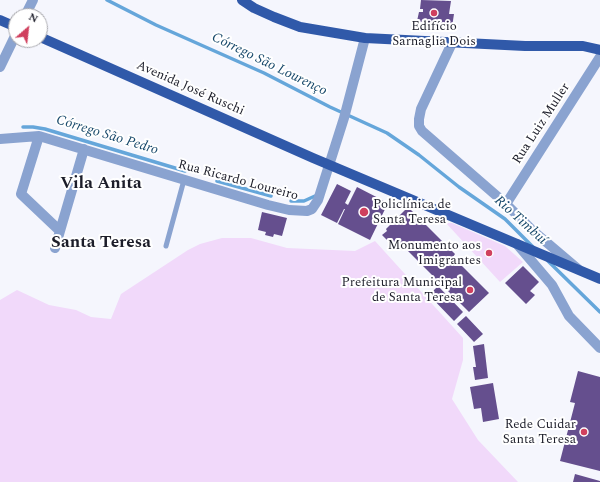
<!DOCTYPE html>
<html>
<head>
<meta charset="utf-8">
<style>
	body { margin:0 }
	#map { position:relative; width:600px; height:482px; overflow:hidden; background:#f5f6fd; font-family:Spectral,serif }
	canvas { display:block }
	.north { position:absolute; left:8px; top:8px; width:40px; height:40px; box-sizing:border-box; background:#fff; border:1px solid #a5a5aa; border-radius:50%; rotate:28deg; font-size:11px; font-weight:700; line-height:16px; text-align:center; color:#1d1e2a }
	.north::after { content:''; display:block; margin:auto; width:14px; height:18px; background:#d0405e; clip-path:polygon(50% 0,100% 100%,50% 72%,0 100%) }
</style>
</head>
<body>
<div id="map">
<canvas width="600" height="482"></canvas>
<div class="north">N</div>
</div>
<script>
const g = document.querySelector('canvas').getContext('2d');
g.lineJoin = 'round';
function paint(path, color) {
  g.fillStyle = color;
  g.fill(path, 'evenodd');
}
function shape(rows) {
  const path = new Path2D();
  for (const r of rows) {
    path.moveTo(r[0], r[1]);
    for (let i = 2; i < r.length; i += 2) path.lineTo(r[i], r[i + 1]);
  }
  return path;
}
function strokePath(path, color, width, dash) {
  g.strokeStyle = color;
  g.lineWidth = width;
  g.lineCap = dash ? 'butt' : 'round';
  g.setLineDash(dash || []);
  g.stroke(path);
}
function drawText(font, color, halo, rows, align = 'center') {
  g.font = font + ' Spectral,serif';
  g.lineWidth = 4;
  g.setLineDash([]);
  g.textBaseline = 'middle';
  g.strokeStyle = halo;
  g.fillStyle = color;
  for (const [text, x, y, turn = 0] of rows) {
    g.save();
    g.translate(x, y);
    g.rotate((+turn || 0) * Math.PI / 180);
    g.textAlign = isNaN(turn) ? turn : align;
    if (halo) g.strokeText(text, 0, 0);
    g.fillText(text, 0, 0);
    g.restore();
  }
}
paint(shape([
	[446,223,452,223,505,246,523,262,500,282],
	[222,238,251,238,287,248,355,251,375,241,463,338,463,360,452,399,478,440,518,482,0,482,0,300,17,290,49,305,76,310,91,317,111,319,121,294,188,250,200,244]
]), '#f1d9fa');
strokePath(shape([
	[107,0,156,25,264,73,330,107,387,133,419,155,459,187,505,219,533,247],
	[23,127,33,127,45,129,185,171],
	[217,181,271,196],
	[291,201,304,201,315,196],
	[548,261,600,312]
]), '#65a6da', 3.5);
paint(shape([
	[421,0,451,1,449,14,454,14,452,27,417,21,419,12,423,12,423,9,420,9],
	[337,184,351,191,345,203,348,205,357,187,388,203,370,240,338,224,345,209,344,209,337,223,321,215],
	[408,207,455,254,453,257,489,293,469,312,399,242,394,247,382,235,387,231,386,229],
	[262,212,287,218,282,236,274,234,273,237,265,235,266,232,258,230],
	[523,266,539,282,530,291,535,295,526,304,505,283],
	[438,286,463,312,454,321,429,295],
	[466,316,483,334,474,342,457,324],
	[484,344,488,378,475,380,473,367,476,367,473,346],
	[578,371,600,377,600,471,560,461,575,403,570,402],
	[493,383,499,419,483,422,481,408,474,409,470,387],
	[575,474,600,481,600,482,573,482]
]), '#654f8e');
strokePath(shape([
	[166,246,184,180]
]), '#8aa3d0', 5);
strokePath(shape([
	[25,16,33,0],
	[452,43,421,109,419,119,419,126,422,131,506,204,532,230,578,269],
	[0,67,16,34],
	[39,136,21,194,60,231],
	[0,139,39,136,268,205,289,210,307,211,312,209,318,200,344,118,365,38],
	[506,204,600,57],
	[517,244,552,285,569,316,600,348],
	[55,248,84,149]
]), '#8aa3d0', 10);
strokePath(shape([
	[242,0,254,8,274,17,300,27,365,38,525,46,583,46,600,50],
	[0,20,16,27],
	[40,37,313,158,600,279]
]), '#3059a9', 10);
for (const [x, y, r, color] of [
	[434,13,4,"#d0405e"],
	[364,212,5,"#d0405e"],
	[489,253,4,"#d0405e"],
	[470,290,4,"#d0405e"],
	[584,432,4,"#d0405e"]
]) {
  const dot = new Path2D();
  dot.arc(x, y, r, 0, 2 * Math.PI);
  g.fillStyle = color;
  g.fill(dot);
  strokePath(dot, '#fff', 1.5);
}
drawText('13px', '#1d1e2a', '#fff', [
	["Edifício",434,27,"center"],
	["Sarnaglia Dois",434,42,"center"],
	["Policlínica de",373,205,"left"],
	["Santa Teresa",373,220,"left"],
	["Monumento aos",481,246],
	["Imigrantes",481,261],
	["Prefeitura Municipal",462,283],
	["de Santa Teresa",462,298],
	["Rede Cuidar",576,425],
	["Santa Teresa",576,440]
], 'right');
drawText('13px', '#1d1e2a', '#fff', [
	["Avenida José Ruschi",190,89,24],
	["Rua Luiz Muller",542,124,-57],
	["Rua Ricardo Loureiro",238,181,15]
]);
drawText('italic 14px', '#17486a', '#fff', [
	["Córrego São Lourenço",269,65,26],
	["Córrego São Pedro",107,136,17],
	["Rio Timbuí",520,221,42]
]);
drawText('bold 17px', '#1d1e2a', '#fff', [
	["Vila Anita",101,185],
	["Santa Teresa",101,244]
]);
</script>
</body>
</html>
